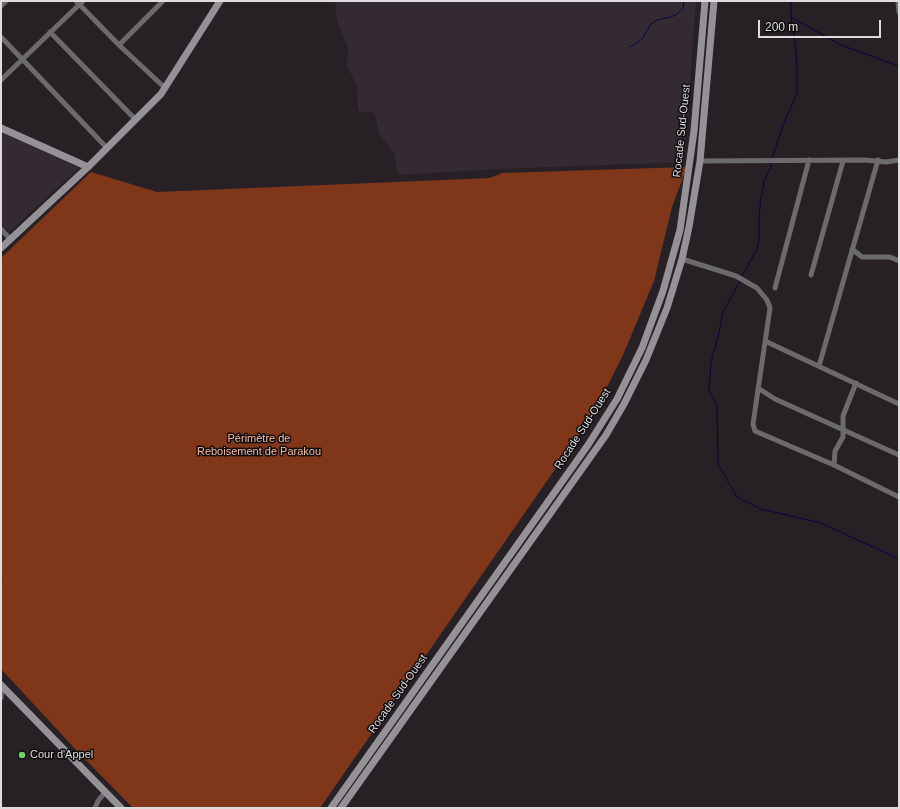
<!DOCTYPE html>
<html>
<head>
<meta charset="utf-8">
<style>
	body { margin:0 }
	#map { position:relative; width:900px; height:809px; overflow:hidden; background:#272125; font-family:Arial,sans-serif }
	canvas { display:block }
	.frame { position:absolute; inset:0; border:2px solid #dfdcde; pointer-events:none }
	.scale { position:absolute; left:758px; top:20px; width:123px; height:18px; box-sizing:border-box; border:2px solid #dfdcde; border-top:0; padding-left:5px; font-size:12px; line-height:14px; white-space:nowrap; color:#dfdcde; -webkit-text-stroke:3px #0e0c0e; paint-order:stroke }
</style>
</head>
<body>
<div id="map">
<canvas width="900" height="809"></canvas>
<div class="frame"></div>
<div class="scale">200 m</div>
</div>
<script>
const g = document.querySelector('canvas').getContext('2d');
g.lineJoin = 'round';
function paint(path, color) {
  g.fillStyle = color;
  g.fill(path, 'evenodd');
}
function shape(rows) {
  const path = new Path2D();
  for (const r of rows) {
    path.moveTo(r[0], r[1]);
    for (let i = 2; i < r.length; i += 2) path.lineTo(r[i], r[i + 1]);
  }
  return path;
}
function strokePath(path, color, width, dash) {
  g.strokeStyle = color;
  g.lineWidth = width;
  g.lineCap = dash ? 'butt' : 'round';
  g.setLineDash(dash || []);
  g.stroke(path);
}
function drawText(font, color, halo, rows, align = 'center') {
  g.font = font + ' Arial,sans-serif';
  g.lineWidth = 3;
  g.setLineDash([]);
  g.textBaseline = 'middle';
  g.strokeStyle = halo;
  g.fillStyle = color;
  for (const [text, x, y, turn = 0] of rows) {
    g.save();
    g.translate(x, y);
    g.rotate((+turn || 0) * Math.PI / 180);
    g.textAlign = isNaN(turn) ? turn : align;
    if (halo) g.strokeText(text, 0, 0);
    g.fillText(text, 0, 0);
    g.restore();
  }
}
paint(shape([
	[335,1,696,1,684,162,499,169,398,175,394,153,379,134,375,115,371,111,362,112,359,111,358,108,357,87,347,65,348,48,337,20],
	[1,132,79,168,9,232,1,224]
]), '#342a32');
paint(shape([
	[687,167,672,207,654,281,623,355,605,391,583,429,320,808,133,808,79,753,1,669,1,585,3,583,1,581,1,258,91,172,157,192,490,178,502,173]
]), '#803619');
strokePath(shape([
	[791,17,841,45,899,66],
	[629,47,634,45,642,39,651,24,657,20,671,17,677,14,683,8,684,1],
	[772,158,785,120,797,94,797,65,795,43,791,17,791,1],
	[742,276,757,249,759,241,759,217,761,198,764,181,771,167,771,164],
	[740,281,723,312,718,337,711,362,709,391,717,405,718,464,737,497,761,509,821,523,899,559]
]), '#030744', 1);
strokePath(shape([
	[76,1,119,45,165,88],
	[898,1,899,12],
	[1,6,6,1],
	[50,32,135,119],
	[1,37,106,147],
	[119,45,163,1],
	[1,80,83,1],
	[700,161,865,160,886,162,899,160],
	[1,229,10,239],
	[852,249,862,257,890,257,899,261],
	[682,259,736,276,757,288,767,300,770,308,753,424,755,431,834,465,899,497],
	[811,275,843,161],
	[775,288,809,160],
	[765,341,899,404],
	[819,366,878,160],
	[758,388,775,399,899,455],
	[834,465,835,451,843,437,843,416,856,383],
	[1,698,2,687],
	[95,808,98,801,105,792]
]), '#6b6a6d', 5);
strokePath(shape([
	[1,128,88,167],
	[1,248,88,167,161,94,220,1],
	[1,685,121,808],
	[331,808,588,445,617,399,642,348,663,291,680,230,694,131,705,1],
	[341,808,606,435,624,404,646,360,667,308,682,259,689,227,700,161,714,1]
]), '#949297', 7);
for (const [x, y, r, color] of [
	[22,755,4,"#6ed361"]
]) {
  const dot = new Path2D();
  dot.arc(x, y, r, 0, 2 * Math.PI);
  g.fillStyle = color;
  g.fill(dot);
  strokePath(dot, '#0e0c0e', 1.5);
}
drawText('11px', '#dfdcde', '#0e0c0e', [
	["Rocade Sud-Ouest",682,131,-84],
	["Rocade Sud-Ouest",583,429,-57],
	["Rocade Sud-Ouest",398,694,-55]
]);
drawText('11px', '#fbb9a0', '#0e0c0e', [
	["Périmètre de",259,439],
	["Reboisement de Parakou",259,452]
]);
drawText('11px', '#dfdcde', '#0e0c0e', [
	["Cour d'Appel",30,755]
], 'left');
</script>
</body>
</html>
